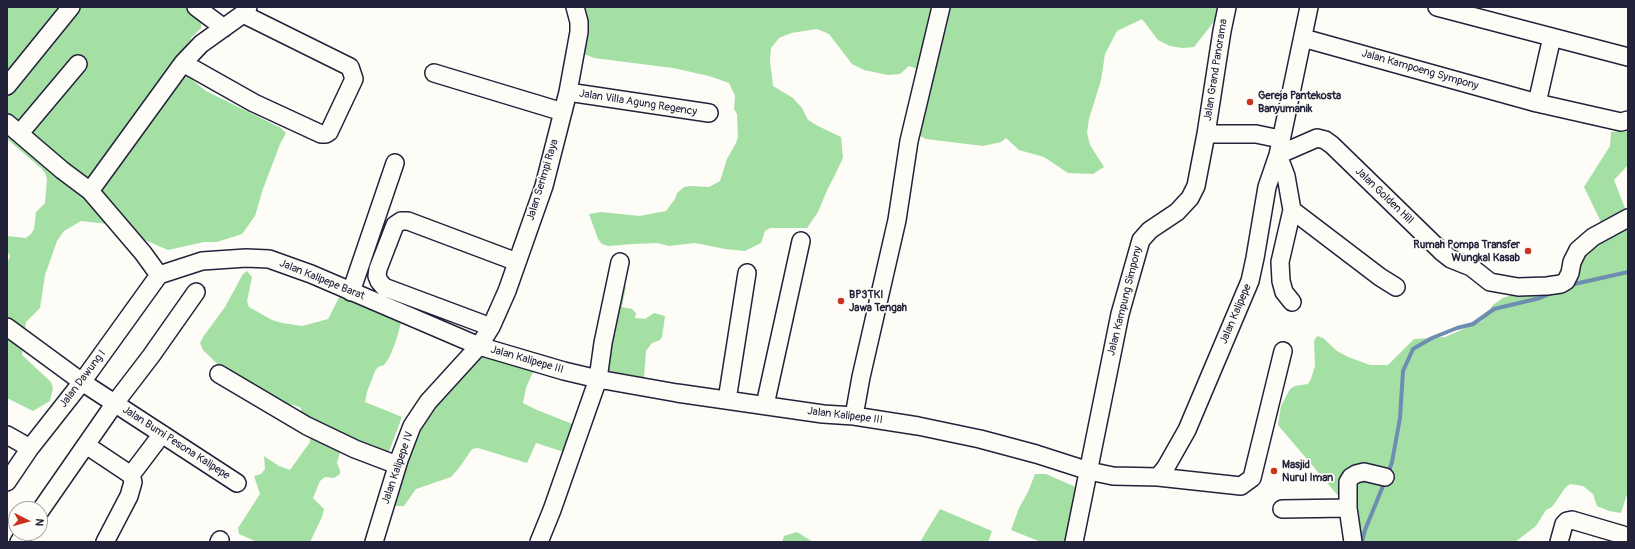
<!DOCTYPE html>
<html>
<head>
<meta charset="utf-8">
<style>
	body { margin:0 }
	#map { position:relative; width:1635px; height:549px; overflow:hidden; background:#fdfcf7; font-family:Pangolin,sans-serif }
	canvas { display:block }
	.frame { position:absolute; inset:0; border:8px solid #22223b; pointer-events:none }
	.north { position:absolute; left:8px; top:501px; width:40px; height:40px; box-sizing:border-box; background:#fdfcf7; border:1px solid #a5a5ac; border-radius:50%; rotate:96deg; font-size:11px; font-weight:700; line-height:16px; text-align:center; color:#22223b }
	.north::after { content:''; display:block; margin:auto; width:14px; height:18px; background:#c8321e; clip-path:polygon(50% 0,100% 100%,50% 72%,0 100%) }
</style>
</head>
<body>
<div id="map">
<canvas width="1635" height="549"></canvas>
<div class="frame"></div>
<div class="north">N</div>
</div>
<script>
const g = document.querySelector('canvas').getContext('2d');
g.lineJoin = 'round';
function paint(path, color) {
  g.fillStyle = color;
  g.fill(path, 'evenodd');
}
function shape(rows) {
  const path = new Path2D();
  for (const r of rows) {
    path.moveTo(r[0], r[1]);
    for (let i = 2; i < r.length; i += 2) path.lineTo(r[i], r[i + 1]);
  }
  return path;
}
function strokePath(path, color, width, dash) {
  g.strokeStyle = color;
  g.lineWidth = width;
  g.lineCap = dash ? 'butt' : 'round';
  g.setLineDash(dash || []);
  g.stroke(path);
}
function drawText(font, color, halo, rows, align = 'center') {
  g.font = font + ' Pangolin,sans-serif';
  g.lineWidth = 3.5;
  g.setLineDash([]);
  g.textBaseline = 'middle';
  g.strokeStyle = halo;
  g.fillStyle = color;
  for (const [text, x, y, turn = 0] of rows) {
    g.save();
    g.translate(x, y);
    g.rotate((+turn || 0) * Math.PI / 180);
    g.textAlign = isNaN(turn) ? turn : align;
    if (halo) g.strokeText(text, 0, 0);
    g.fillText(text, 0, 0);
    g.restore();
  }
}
paint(shape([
	[7,7,197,7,201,22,201,28,192,37,177,63,186,75,206,91,281,128,286,133,280,144,263,189,255,216,242,234,217,242,204,242,168,250,108,224,81,221,64,231,57,241,45,275,40,308,26,322,22,355,51,382,53,388,50,401,33,411,7,398,7,264,10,256,7,251,7,236,26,238,31,234,34,229,36,212,45,203,47,179,45,173,41,168,7,139],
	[584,7,1218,7,1216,19,1194,47,1182,48,1170,46,1158,40,1142,19,1117,31,1105,54,1101,80,1089,119,1087,133,1090,145,1104,167,1093,174,1068,173,1044,157,1019,150,1006,138,1001,142,983,146,926,139,915,133,927,76,915,68,909,66,900,74,888,75,864,70,852,64,829,34,817,29,791,33,779,38,771,48,770,61,773,86,793,98,802,108,808,120,818,126,841,137,843,158,834,177,828,188,818,212,807,228,770,228,765,231,761,243,745,251,725,249,695,243,669,246,657,243,633,244,608,246,602,244,598,239,589,214,601,212,640,216,666,211,675,199,677,193,684,187,690,186,709,187,720,181,727,159,736,143,738,137,737,114,734,109,735,96,729,83,709,76,673,68,594,58,584,54,587,28],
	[1628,130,1628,165,1614,180,1628,216,1628,491,1621,513,1609,511,1597,506,1593,494,1583,486,1570,484,1565,488,1552,507,1546,510,1536,526,1515,542,1360,542,1340,498,1278,425,1281,406,1290,389,1295,386,1308,384,1311,379,1315,366,1314,341,1317,336,1323,338,1337,351,1348,357,1370,365,1388,365,1414,339,1445,337,1482,321,1493,305,1503,298,1509,296,1540,292,1584,257,1589,254,1603,232,1600,220,1584,187,1610,146,1611,132],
	[247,271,252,277,247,301,249,307,272,320,282,323,302,326,328,319,342,292,402,319,396,341,389,358,384,365,378,367,375,371,367,392,365,402,402,417,388,454,341,449,337,463,340,470,340,474,334,478,325,477,320,481,313,498,324,509,322,517,310,542,257,542,239,534,238,528,260,494,254,476,261,474,265,469,264,456,279,466,290,470,310,442,310,438,302,418,301,408,294,405,284,404,236,382,203,350,200,343,203,337,225,307,243,274],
	[621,283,626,286,622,307,632,309,636,313,635,318,645,319,654,313,665,316,662,337,660,340,652,343,646,351,644,377,639,382,606,375],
	[489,351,537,368,532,374,526,388,523,403,537,410,575,425,564,452,536,443,527,463,478,448,472,449,459,468,451,477,416,489,404,506,395,506,410,444,429,413,448,394,481,356],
	[1035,474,1046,474,1078,488,1069,542,1041,542,1011,530,1019,508,1028,492],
	[940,509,992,531,988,542,920,542],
	[797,532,813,542,782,542,784,536]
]), '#a4dfa4');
strokePath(shape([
	[1570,285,1628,272],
	[1388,474,1392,462,1400,418,1403,371,1413,349,1432,338,1457,328,1473,324,1494,309,1540,298,1552,293],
	[1362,542,1365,530,1385,481]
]), '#6e8eb1', 4);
const minor = shape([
	[196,7,224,28],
	[1437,7,1628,57],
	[1303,38,1537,103,1621,122,1628,120],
	[183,63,254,103,321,134,326,134,329,132,354,79,350,67,243,14],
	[434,73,563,112],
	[7,86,71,7],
	[568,92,709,113],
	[1537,103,1552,37],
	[7,123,62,170,90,191,143,253,159,275],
	[20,133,78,64],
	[1206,134,1222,31,1227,7],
	[90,191,183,63,201,44,243,14,248,7],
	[1292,210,1380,277,1396,287],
	[159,275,202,261,246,258,269,259,311,274,479,346,564,371,598,379,677,393,823,414,854,416,918,426,980,439,1036,454,1089,471,1113,476,1158,477,1166,467,1187,430,1250,281,1255,258,1267,187,1278,155,1309,7],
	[351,292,395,163],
	[1292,302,1284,292,1281,281,1280,262,1292,210,1286,176,1278,155,1317,138,1325,140,1332,145,1442,252,1451,259,1471,267,1490,282,1518,287,1547,286,1561,284,1566,281,1570,273,1572,262,1578,250,1593,237,1628,218],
	[7,327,82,382,237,483],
	[491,327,384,287,379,281,377,276,378,269,395,225,401,221,408,221,517,262],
	[219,374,307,426,355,449,397,465],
	[727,400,747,273],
	[765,405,801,241],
	[854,416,861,377,897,220,909,141,941,7],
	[7,435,30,448],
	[86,445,131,475,133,482,129,496,105,542],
	[131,475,162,434],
	[1158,477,1241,486,1252,478,1283,351],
	[7,482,30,448,82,382,159,275],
	[1348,508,1348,482,1351,477,1356,474,1364,472,1385,477],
	[1282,509,1348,508,1353,542],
	[40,511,115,403,151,356,196,292],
	[19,542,25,533],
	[219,542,220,540],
	[374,542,399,460,412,426,428,402,479,346,491,327,507,291,544,186,568,92,579,32,579,22,575,7],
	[539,542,552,510,598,379,603,343,620,262],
	[1074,542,1120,314,1141,240,1150,230,1177,212,1190,198,1196,186,1206,134,1256,134,1280,139],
	[1559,542,1564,524,1567,521,1572,520,1623,535]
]);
strokePath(minor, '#22223b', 20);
strokePath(minor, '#fdfcf7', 17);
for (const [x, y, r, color] of [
	[1250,102,4,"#c8321e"],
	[1528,251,4,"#c8321e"],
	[841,301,4,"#c8321e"],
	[1274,471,4,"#c8321e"]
]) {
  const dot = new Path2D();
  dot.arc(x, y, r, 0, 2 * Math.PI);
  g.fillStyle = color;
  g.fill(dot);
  strokePath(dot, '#fdfcf7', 1.5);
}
drawText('11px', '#22223b', '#fdfcf7', [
	["Jalan Grand Panorama",1216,70,-81],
	["Jalan Kampoeng Sympony",1420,70,16],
	["Jalan Villa Agung Regency",638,103,9],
	["Jalan Serimpi Raya",543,180,-73],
	["Jalan Golden Hill",1384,196,44],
	["Jalan Kalipepe Barat",322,280,22],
	["Jalan Kampung Simpony",1125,301,-76],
	["Jalan Kalipepe",1236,314,-67],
	["Jalan Kalipepe III",527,360,16],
	["Jalan Dawung I",83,379,-53],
	["Jalan Kalipepe III",845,416,7],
	["Jalan Bumi Pesona Kalipepe",176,443,33],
	["Jalan Kalipepe IV",398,468,-71]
]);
drawText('bold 11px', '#22223b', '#fdfcf7', [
	["Gereja Pantekosta",1258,96],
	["Banyumanik",1258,109],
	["Rumah Pompa Transfer",1520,245,"right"],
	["Wungkal Kasab",1520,258,"right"],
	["BP3TKI",849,295],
	["Jawa Tengah",849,308],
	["Masjid",1282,465],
	["Nurul Iman",1282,478]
], 'left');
</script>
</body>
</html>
